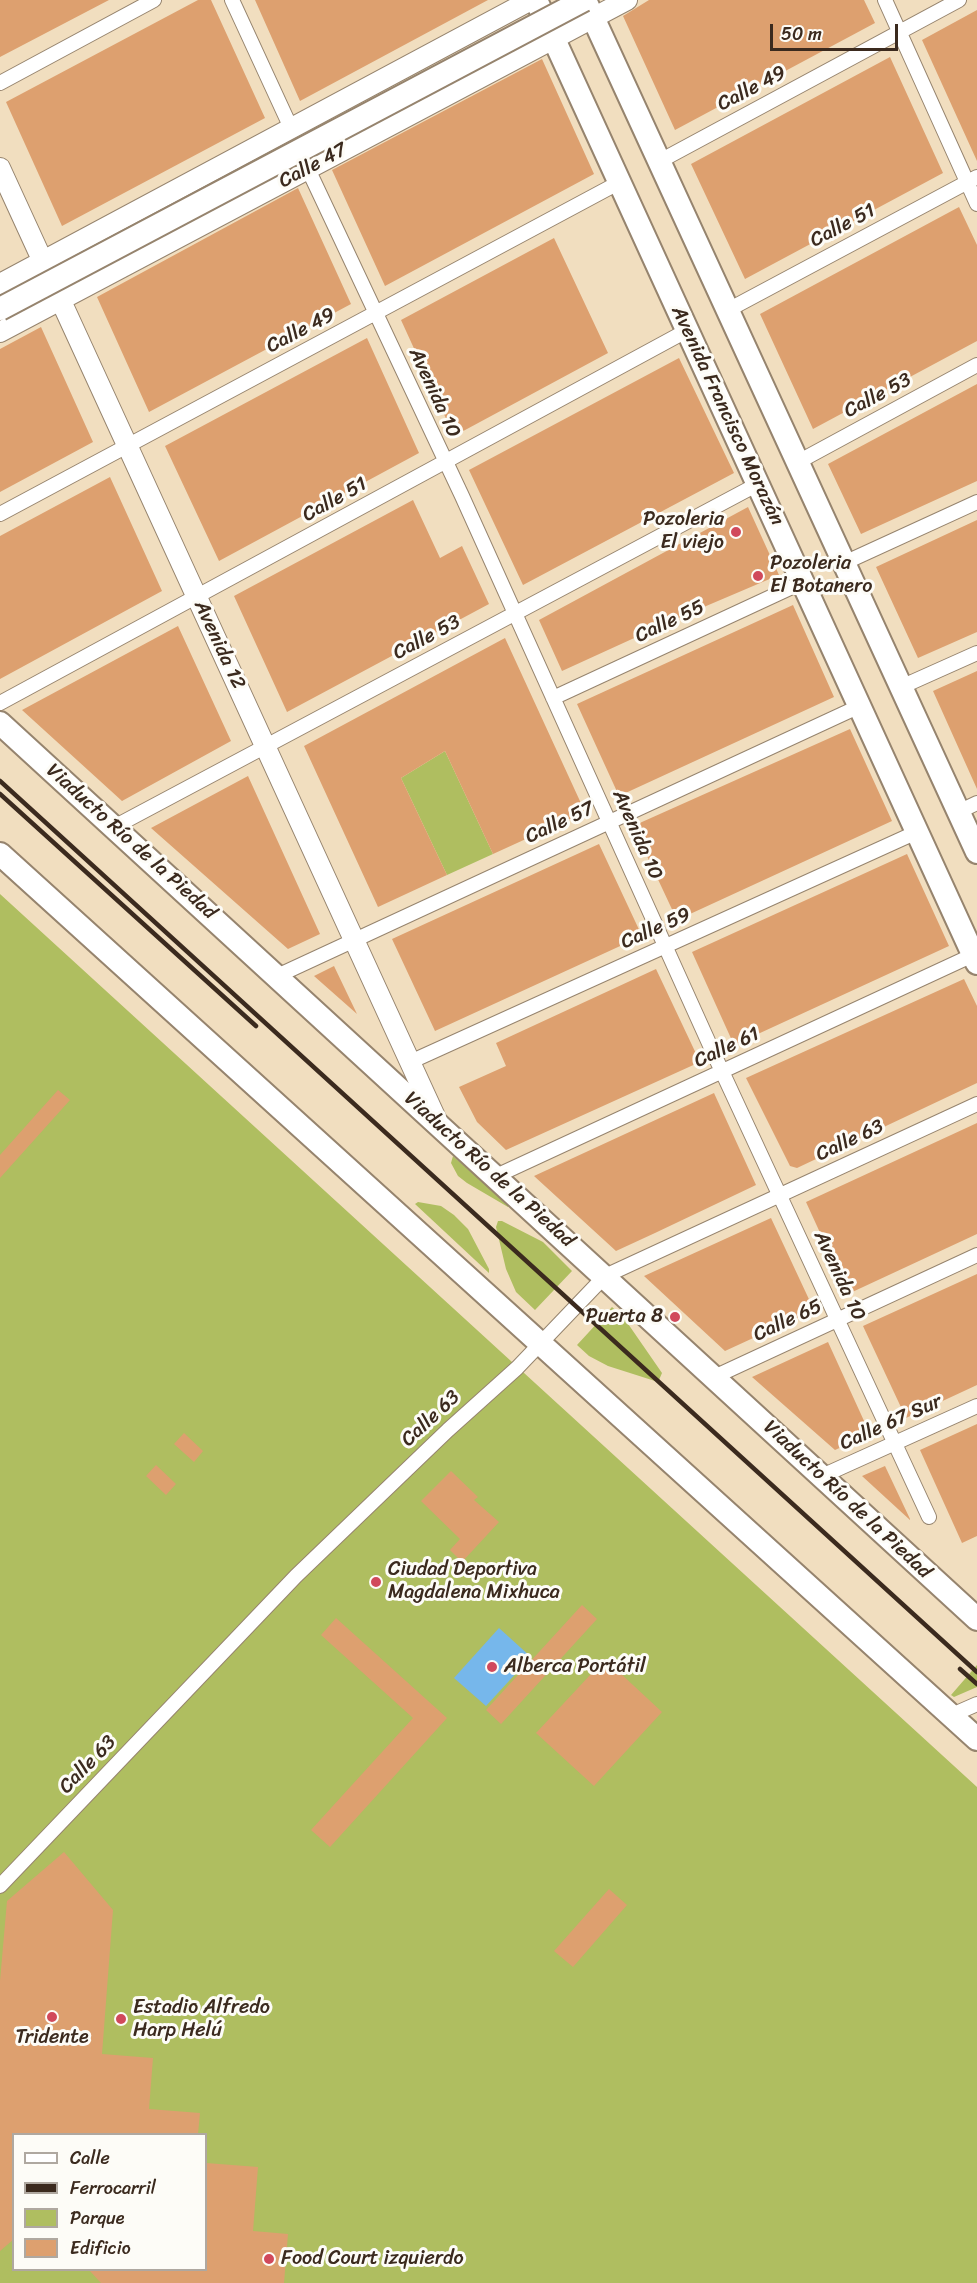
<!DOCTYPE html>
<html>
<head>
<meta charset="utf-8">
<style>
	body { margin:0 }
	#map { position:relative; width:977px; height:2283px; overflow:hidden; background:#f1debf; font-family:Sriracha,sans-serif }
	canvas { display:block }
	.legend { position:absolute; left:12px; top:2133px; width:195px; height:138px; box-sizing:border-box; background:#fdfcf7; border:2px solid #afa8a0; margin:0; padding:8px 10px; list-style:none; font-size:18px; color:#3b2a1e }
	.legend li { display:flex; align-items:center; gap:12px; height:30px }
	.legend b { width:30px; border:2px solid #afa8a0 }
	.scale { position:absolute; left:770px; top:24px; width:128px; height:27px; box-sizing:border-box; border:3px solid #3b2a1e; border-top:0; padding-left:8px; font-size:18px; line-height:21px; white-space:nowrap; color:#3b2a1e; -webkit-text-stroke:4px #fdfcf7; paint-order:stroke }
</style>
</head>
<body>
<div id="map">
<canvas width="977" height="2283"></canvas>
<ul class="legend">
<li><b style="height:8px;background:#fff"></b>Calle</li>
<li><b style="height:8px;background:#3b2a1e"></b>Ferrocarril</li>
<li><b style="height:16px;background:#afbe60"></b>Parque</li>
<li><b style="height:16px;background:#dda06f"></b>Edificio</li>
</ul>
<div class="scale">50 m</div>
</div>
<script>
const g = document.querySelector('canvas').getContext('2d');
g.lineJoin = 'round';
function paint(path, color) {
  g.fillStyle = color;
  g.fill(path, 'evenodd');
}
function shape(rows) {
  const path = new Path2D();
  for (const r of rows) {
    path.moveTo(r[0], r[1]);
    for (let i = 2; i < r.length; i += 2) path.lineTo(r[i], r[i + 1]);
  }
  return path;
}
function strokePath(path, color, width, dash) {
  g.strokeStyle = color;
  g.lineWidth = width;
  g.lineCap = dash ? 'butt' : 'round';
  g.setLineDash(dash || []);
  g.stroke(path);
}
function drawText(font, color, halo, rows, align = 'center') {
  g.font = font + ' Sriracha,sans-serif';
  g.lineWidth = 6;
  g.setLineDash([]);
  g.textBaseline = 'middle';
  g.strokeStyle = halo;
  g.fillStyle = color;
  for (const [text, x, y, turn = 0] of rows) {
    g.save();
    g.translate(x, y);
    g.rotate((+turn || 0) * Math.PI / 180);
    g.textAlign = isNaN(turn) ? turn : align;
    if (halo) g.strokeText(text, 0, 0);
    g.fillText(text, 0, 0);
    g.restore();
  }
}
paint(shape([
	[445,751,493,854,447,875,401,778],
	[0,894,977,1787,977,2283,0,2283],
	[14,2134,206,2134,206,2270,14,2270],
	[453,1156,509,1205,508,1207,467,1183,458,1176,451,1163],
	[418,1202,441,1206,454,1215,468,1229,489,1269,489,1273,415,1204],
	[498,1221,502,1221,543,1242,572,1271,535,1310,516,1292,506,1269,496,1227],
	[612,1307,624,1318,662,1373,659,1380,655,1381,608,1366,589,1356,577,1345],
	[977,1665,977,1687,954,1697,951,1695]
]), '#afbe60');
paint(shape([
	[499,1628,531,1657,486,1706,454,1678]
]), '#76b7eb');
paint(shape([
	[0,0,109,0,0,57],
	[198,0,211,0,265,118,62,226,6,102],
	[255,0,488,0,300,101],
	[649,0,864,0,875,23,675,130,623,16],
	[977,10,977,161,922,40],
	[890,57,943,173,745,279,691,164],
	[542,59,594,174,385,286,332,170],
	[298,188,351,304,149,412,97,297],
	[959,207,977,245,977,341,813,429,760,314],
	[554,238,608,353,454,436,401,320],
	[41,327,93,442,0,492,0,349],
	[367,338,419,453,219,561,165,446],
	[679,358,734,473,523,585,469,470],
	[977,384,977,481,861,534,828,464],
	[110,477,162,591,0,679,0,536],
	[413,500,440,558,462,546,489,604,287,712,234,596],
	[748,507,779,575,678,618,562,671,539,620],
	[977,520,977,632,918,658,876,567],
	[793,605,834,697,619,796,577,704],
	[178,626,231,741,122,801,22,710],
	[505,638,585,812,493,854,445,751,401,778,447,875,378,907,304,746],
	[977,671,977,789,933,691],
	[850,729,892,821,677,920,633,826],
	[248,776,320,934,288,949,151,828],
	[599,844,642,936,435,1031,392,939],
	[907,854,949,946,734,1045,692,952],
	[334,966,357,1014,314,976],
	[656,969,700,1062,506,1150,477,1122,459,1087,506,1066,496,1043],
	[964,979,977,1006,977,1083,797,1168,790,1166,746,1078],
	[58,1090,70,1100,0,1178,0,1155],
	[714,1093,756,1185,655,1233,616,1251,534,1176],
	[977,1123,977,1234,848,1294,806,1202],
	[771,1218,814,1310,725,1351,644,1276],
	[977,1274,977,1385,906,1418,863,1326],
	[828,1342,870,1434,835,1450,752,1377],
	[977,1424,977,1536,962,1543,920,1450],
	[184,1433,203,1451,194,1462,174,1444],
	[156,1465,176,1484,166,1495,146,1476],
	[885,1466,910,1519,910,1520,862,1476],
	[451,1471,478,1497,474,1500,499,1522,462,1562,450,1550,460,1539,421,1501],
	[582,1605,597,1619,501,1724,486,1710],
	[336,1618,447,1718,330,1847,311,1830,413,1718,321,1635],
	[605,1659,662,1712,594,1786,536,1733],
	[64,1852,113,1910,102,2054,153,2058,149,2109,200,2113,198,2134,14,2134,14,2239,0,2251,0,1981,7,1901],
	[609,1889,627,1905,573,1967,554,1951],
	[206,2163,258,2167,253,2231,288,2234,284,2283,101,2283,89,2270,206,2270]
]), '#dda06f');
const street = shape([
	[232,0,291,128],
	[885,0,977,204],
	[0,83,154,0],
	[660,161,959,0],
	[308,169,462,496,713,1052,929,1517],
	[728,310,977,177],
	[798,462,977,365],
	[0,514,620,182],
	[844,563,977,502],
	[901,687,977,653],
	[553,698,803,582],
	[0,703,688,330],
	[958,812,977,803],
	[114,827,758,484],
	[277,976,860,706],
	[410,1062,917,832],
	[496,1176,973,955],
	[714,1377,977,1255],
	[822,1476,977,1406],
	[952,1715,977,1704],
	[0,1886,296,1576,448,1430,517,1368,605,1276,977,1104]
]);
const secondary = shape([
	[0,168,438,1123],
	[0,284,531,0],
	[0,332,627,0]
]);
const primary = shape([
	[536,0,977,963],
	[585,0,977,852],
	[0,723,977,1619],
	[0,854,977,1739]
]);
strokePath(street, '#96846e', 16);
strokePath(secondary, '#96846e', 22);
strokePath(primary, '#96846e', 26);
strokePath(street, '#fff', 14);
strokePath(secondary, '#fff', 20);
strokePath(primary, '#fff', 22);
strokePath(shape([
	[0,781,977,1672],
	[0,794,256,1026],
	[960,1669,977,1684]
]), '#3b2a1e', 4.5);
const primaryBridge = shape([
	[0,309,584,0]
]);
strokePath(primaryBridge, '#96846e', 26, []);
strokePath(primaryBridge, '#fff', 22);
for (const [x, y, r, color] of [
	[736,532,6,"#d1495b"],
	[758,576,6,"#d1495b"],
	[675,1317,6,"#d1495b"],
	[376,1582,6,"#d1495b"],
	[492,1667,6,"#d1495b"],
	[52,2017,6,"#d1495b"],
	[121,2019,6,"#d1495b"],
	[269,2259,6,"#d1495b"]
]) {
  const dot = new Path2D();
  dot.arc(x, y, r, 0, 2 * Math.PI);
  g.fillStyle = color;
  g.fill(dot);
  strokePath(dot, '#fdfcf7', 2);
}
drawText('20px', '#3b2a1e', '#fdfcf7', [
	["Calle 49",752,89,-28],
	["Calle 47",313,166,-28],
	["Calle 51",843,226,-28],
	["Calle 49",301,331,-28],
	["Avenida 10",434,393,65],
	["Calle 53",878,396,-28],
	["Avenida Francisco Morazán",727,416,65],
	["Calle 51",335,500,-29],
	["Calle 55",670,622,-25],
	["Calle 53",427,638,-28],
	["Avenida 12",219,645,65],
	["Calle 57",560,823,-25],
	["Avenida 10",637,835,66],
	["Viaducto Río de la Piedad",131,842,42],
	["Calle 59",656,929,-24],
	["Calle 61",727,1048,-25],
	["Calle 63",850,1141,-25],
	["Viaducto Río de la Piedad",489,1170,42],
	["Avenida 10",839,1276,65],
	["Calle 65",788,1321,-25],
	["Calle 63",431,1419,-43],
	["Calle 67 Sur",891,1423,-24],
	["Viaducto Río de la Piedad",847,1500,43],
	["Calle 63",88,1765,-46]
]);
drawText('20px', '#3b2a1e', '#fdfcf7', [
	["Pozoleria",724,520,"right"],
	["El viejo",724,543,"right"],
	["Pozoleria",770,564],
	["El Botanero",770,587],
	["Puerta 8",663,1317,"right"],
	["Ciudad Deportiva",388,1570],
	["Magdalena Mixhuca",388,1593],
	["Alberca Portátil",504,1667],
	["Estadio Alfredo",133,2008],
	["Harp Helú",133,2031],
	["Tridente",52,2038,"center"],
	["Food Court izquierdo",281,2259]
], 'left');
</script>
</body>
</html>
